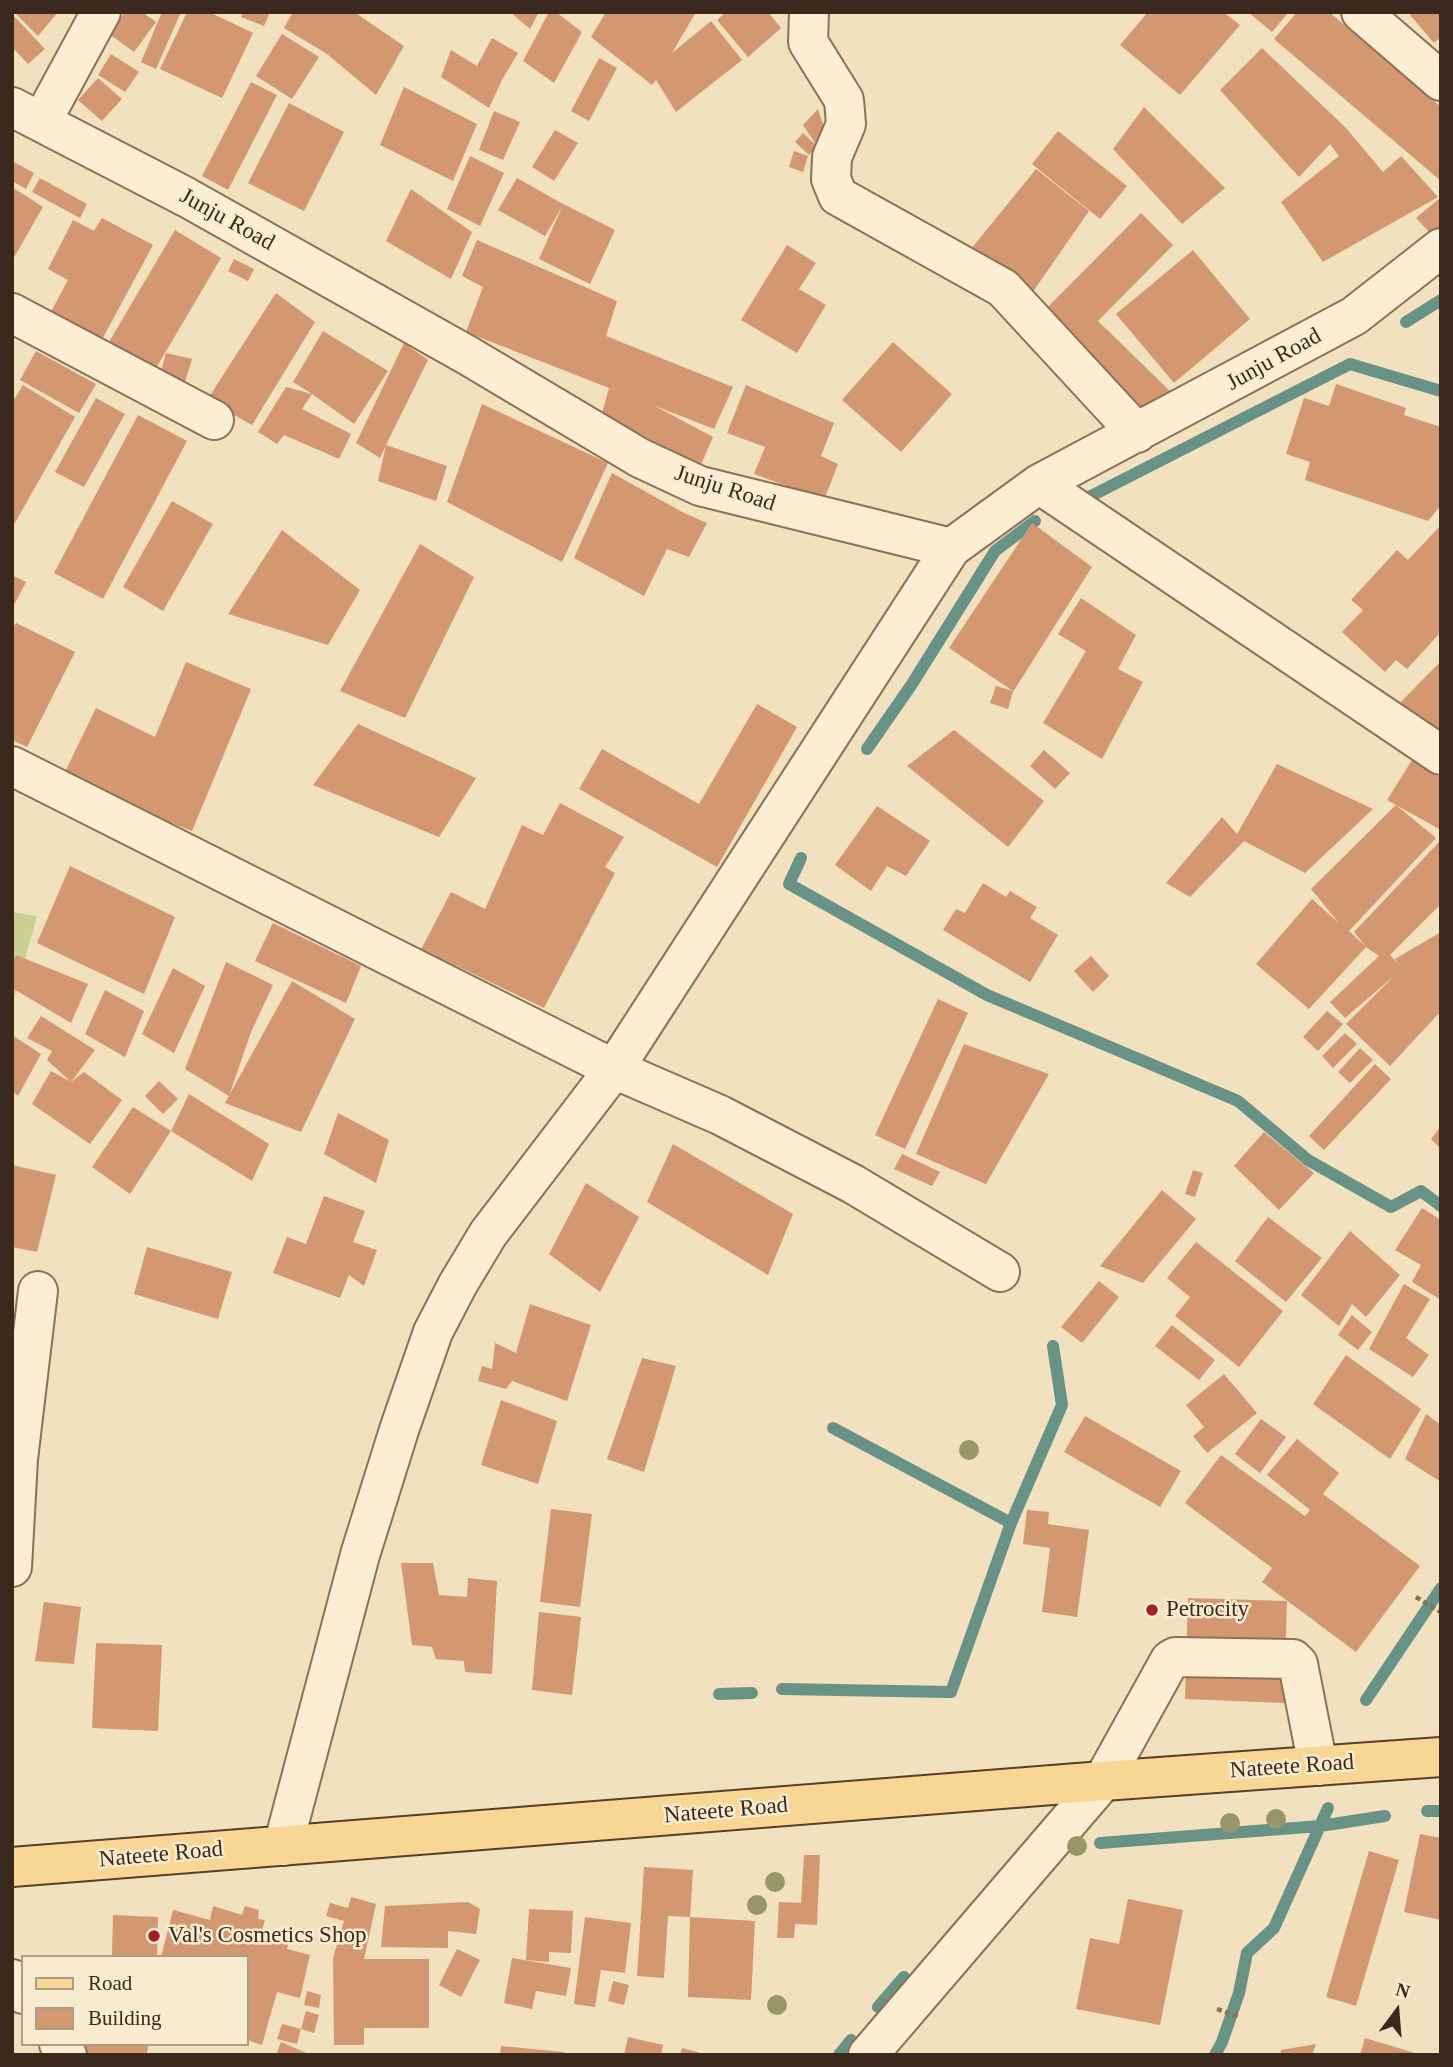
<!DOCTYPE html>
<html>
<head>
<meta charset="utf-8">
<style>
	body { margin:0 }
	#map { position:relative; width:1453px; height:2067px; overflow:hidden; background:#f1e1bf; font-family:Georgia,serif }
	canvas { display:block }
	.frame { position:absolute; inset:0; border:14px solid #3a291c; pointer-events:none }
	.legend { position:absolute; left:21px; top:1955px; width:228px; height:91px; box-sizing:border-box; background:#f8ebcf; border:2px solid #ac9d87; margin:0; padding:9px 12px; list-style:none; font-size:21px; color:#3a291c }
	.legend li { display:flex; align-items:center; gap:14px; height:35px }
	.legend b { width:35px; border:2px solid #ac9d87 }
	.north { position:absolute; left:1362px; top:1976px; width:70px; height:70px; -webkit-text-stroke:5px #f8ebcf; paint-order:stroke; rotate:16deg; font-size:19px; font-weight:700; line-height:28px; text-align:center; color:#3a291c }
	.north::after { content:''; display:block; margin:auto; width:24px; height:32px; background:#3a291c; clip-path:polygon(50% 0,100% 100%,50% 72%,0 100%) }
</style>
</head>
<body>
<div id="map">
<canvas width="1453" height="2067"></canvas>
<div class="frame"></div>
<ul class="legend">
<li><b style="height:9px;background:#f8d693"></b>Road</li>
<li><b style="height:19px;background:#d39772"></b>Building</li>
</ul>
<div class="north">N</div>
</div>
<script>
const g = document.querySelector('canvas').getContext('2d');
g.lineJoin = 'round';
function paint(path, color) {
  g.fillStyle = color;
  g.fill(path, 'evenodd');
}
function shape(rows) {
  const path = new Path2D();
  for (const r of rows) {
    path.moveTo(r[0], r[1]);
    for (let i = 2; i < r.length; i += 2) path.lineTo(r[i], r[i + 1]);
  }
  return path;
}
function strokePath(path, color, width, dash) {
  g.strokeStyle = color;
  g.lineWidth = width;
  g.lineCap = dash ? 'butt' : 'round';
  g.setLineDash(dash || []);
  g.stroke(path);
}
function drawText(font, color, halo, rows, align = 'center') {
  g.font = font + ' Georgia,serif';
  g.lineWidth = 5;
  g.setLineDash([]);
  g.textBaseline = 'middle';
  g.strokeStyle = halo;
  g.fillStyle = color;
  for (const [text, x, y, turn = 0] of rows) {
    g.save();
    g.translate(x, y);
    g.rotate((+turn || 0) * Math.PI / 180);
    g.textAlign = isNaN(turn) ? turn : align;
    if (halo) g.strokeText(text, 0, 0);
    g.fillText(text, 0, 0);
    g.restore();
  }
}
paint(shape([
	[12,912,37,916,12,1006]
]), '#cbd092');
strokePath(shape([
	[1406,322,1441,300],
	[1089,497,1350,364,1441,391],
	[867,749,912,684,995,551,1035,521],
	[801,858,789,884,987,995,1238,1101,1308,1160,1391,1207,1421,1191,1441,1206],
	[833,1428,1011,1523,1062,1405,1053,1346],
	[782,1689,951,1692,1011,1523],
	[719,1694,752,1693],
	[1366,1700,1441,1588],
	[1427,1811,1441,1811],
	[1100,1843,1320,1826,1385,1816],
	[878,2007,904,1977],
	[839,2055,851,2040],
	[1215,2055,1222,2042,1239,1993,1247,1953,1274,1928,1328,1808]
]), '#699286', 12);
paint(shape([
	[14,12,58,12,38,36],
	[125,12,142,12,156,22,134,52,109,34],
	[162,12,181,12,156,69,141,62],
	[187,12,209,12,253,33,222,98,160,69],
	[243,12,270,12,264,26,241,17],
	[293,12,354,12,404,46,376,95,327,54,284,28],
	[510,12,539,12,530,29],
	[549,12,556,12,582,32,554,83,523,61],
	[606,12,696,12,672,53,711,21,742,60,676,112,656,80,652,85,591,37],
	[726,12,768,12,781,28,748,57,717,20],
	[1148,12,1223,12,1240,25,1180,95,1120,45],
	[1248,12,1289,12,1272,32],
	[1297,12,1329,12,1441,107,1441,181,1274,39],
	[1412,12,1441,12,1441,37,1434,43,1410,15],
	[12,14,45,49,28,64,12,47],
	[282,34,319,57,292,99,256,76],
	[492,38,518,53,502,80,489,108,441,77,451,50,477,66],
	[1262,48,1346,128,1383,172,1401,156,1438,197,1323,262,1281,202,1339,156,1330,144,1299,177,1220,90],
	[111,54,139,72,125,92,98,75],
	[599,58,617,68,589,121,571,111],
	[98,78,122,99,102,121,78,100],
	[251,82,277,95,228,190,202,176],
	[404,87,477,124,453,181,380,145],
	[289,103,344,132,304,211,248,183],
	[1144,107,1225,188,1182,224,1113,149],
	[818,109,826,134,817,146,803,125],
	[494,111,520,122,503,160,479,150],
	[555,130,578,143,554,181,532,167],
	[1058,131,1127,186,1100,219,1032,164],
	[803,133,817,146,809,155,795,142],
	[794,151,808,156,803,172,789,167],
	[470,156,504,173,480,226,447,209],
	[12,161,34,173,26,189,12,181],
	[1036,169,1089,211,1032,293,967,254],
	[40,178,87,204,80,218,32,192],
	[517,178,563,204,615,230,590,284,539,259,562,207,545,236,498,210],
	[12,187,43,207,12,261],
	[411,189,472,232,451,279,386,241],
	[1441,197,1441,232,1434,237,1416,218],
	[1141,213,1173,245,1098,321,1174,395,1145,424,1037,318],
	[102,218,153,245,98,347,47,319,68,280,48,269,73,220,94,231],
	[175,230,221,258,152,375,106,347],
	[477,240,617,301,606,336,733,387,714,429,655,406,713,437,700,467,602,413,609,388,466,332,483,287,462,276],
	[787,245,816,263,799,289,826,305,797,353,741,320],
	[1193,250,1250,319,1174,383,1116,314],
	[234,259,254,269,248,281,228,271],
	[276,293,315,322,252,425,207,400],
	[323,331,388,371,354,424,312,394,302,409,351,434,339,459,284,435,277,444,258,432,286,387,312,394,293,382],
	[893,342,952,394,901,452,842,400],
	[404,343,428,360,386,445,447,466,436,501,378,481,386,445,380,458,356,443],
	[36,351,96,384,79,413,20,380],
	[166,353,192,359,185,382,160,375],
	[1336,384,1406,408,1404,415,1441,427,1441,505,1428,521,1305,480,1310,462,1286,454,1304,398,1329,406],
	[23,385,75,417,12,528,12,403],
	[746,385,834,423,821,456,838,464,824,500,754,474,765,447,727,433],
	[96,398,125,414,84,487,55,472],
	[482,404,608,463,562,562,447,502],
	[138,415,187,441,103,599,54,573],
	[612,473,684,513,707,523,689,557,667,549,644,596,574,558],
	[172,501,213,524,163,611,123,587],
	[1032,523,1092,567,1013,692,1008,709,990,703,996,686,1013,691,949,648],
	[1441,525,1441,632,1407,669,1396,660,1385,672,1342,632,1363,610,1351,600,1397,550,1408,560],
	[282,530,360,590,328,645,228,614],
	[420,544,474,577,405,718,340,691],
	[12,575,26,582,12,609],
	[1081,598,1136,635,1118,669,1143,682,1102,759,1043,723,1086,651,1058,634],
	[16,623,75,652,27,747,12,740,12,629],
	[1441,661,1441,741,1393,710],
	[186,662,251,689,192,831,137,809,64,774,96,708,155,737],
	[757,704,797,727,717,867,579,789,602,749,699,804],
	[358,724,476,778,439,837,313,785],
	[954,730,1044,801,1008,847,907,766],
	[1044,750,1070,773,1055,789,1030,766],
	[1412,760,1441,778,1441,830,1396,805,1436,838,1349,931,1366,947,1354,932,1441,840,1441,904,1390,955,1399,965,1395,959,1441,932,1441,1011,1390,1066,1346,1024,1395,975,1345,1018,1330,1002,1379,956,1366,947,1309,1009,1256,964,1312,899,1339,923,1311,889,1396,805,1387,800],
	[1277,764,1373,809,1305,873,1244,841,1190,897,1166,883,1222,817,1237,834],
	[560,803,624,837,605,867,615,873,544,1008,455,965,450,979,415,961,451,892,485,909,522,825,543,835],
	[877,806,930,841,906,876,887,866,871,891,835,865],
	[70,866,175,917,144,994,37,943],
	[983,883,1006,897,1010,891,1037,907,1030,918,1058,935,1030,982,943,930,956,909,965,913],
	[273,923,361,966,346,1003,255,961],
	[16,955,88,984,71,1023,12,988,12,964],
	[1091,956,1109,976,1093,992,1074,971],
	[226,962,273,985,251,1032,229,1096,185,1069],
	[173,968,205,986,174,1053,142,1034],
	[292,981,355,1019,301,1132,225,1103],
	[105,990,144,1011,125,1057,85,1034],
	[938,999,968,1013,905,1149,875,1135],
	[1327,1011,1343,1024,1318,1051,1303,1037],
	[41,1016,95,1050,71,1082,47,1060,52,1051,27,1038],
	[1345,1033,1357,1044,1333,1068,1322,1056],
	[12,1035,41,1054,18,1096,12,1091],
	[964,1044,1049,1074,986,1184,916,1154],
	[1360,1048,1373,1060,1350,1083,1338,1072],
	[1375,1064,1391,1079,1324,1150,1309,1136],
	[51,1071,71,1082,84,1072,122,1100,90,1144,32,1104],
	[159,1081,178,1099,163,1114,145,1096],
	[189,1094,269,1144,252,1181,171,1131],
	[133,1107,171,1131,130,1194,92,1167],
	[338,1113,389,1140,376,1183,324,1154],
	[1441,1126,1441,1149,1431,1139],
	[1264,1132,1314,1173,1279,1210,1234,1166],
	[673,1144,793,1214,768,1275,647,1202],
	[902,1154,940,1172,932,1186,894,1169],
	[12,1165,56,1175,37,1252,12,1247],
	[1193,1170,1203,1173,1195,1197,1185,1194],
	[586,1183,639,1217,600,1292,549,1254],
	[1162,1190,1196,1219,1143,1283,1100,1266],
	[324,1196,365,1211,353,1242,377,1250,364,1286,349,1275,340,1298,273,1273,287,1237,306,1244],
	[1422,1208,1441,1220,1441,1300,1412,1282,1421,1265,1395,1250],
	[1268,1217,1322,1258,1286,1302,1235,1261],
	[1350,1231,1400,1275,1366,1317,1352,1304,1339,1326,1301,1295],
	[1196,1242,1283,1311,1239,1367,1175,1316,1190,1297,1167,1278],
	[147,1247,232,1272,218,1319,134,1294],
	[1099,1281,1119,1297,1082,1343,1061,1327],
	[1404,1284,1430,1299,1406,1338,1429,1355,1413,1377,1369,1349],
	[530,1304,591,1325,567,1401,512,1381,506,1389,478,1381,482,1366,492,1369,495,1343,516,1353],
	[1352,1315,1372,1332,1358,1350,1338,1335],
	[1172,1325,1215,1360,1199,1380,1155,1346],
	[1346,1355,1421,1409,1390,1459,1313,1404],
	[642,1358,676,1366,644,1472,607,1459],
	[1224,1374,1257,1413,1207,1453,1193,1436,1204,1427,1186,1405],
	[501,1400,557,1421,538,1484,481,1465],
	[1426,1414,1441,1425,1441,1482,1405,1459],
	[1085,1416,1181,1471,1160,1507,1064,1452],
	[1261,1419,1286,1437,1260,1473,1235,1454],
	[1297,1439,1339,1473,1323,1494,1420,1566,1356,1652,1262,1582,1272,1568,1185,1503,1221,1455,1305,1516,1310,1510,1267,1475],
	[551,1509,592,1514,580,1607,540,1602],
	[1027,1510,1049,1512,1048,1524,1089,1530,1077,1617,1042,1612,1050,1548,1023,1544],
	[401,1563,433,1563,439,1595,467,1597,468,1578,497,1581,492,1674,465,1672,464,1661,436,1659,432,1647,412,1645],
	[1188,1598,1287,1601,1284,1703,1185,1699],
	[44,1602,81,1607,74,1664,35,1661],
	[539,1612,581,1617,572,1695,532,1690],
	[96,1643,162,1645,158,1731,92,1728],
	[1420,1834,1441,1838,1441,1920,1404,1912],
	[1369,1851,1399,1860,1356,2006,1326,1997],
	[804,1855,820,1855,817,1925,795,1924,794,1938,777,1938,779,1902,801,1903],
	[644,1867,693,1870,690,1917,755,1921,751,2000,688,1997,690,1917,668,1916,664,1978,637,1976],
	[351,1897,376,1904,364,1959,429,1959,429,2028,364,2028,364,2045,334,2045,333,1958,344,1921,326,1916,330,1903,348,1908],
	[1128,1899,1183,1910,1160,2025,1076,2009,1090,1938,1119,1944],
	[468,1902,480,1909,476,1934,448,1931,448,1948,381,1947,385,1906],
	[213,1906,242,1915,245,1906,259,1910,258,1919,265,1920,262,1930,290,1939,287,1949,310,1955,300,1998,277,1992,262,2045,247,2040,247,1957,161,1957,173,1910,210,1920],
	[529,1909,573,1911,571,1953,549,1952,549,1962,526,1960],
	[113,1915,158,1917,157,1957,112,1957],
	[585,1917,631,1923,625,1973,601,1970,595,2007,574,2004],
	[457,1949,480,1960,461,1997,439,1985],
	[512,1958,571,1968,566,1996,536,1991,532,2009,504,2003],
	[613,1981,629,1985,624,2005,608,2001],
	[307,1991,321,1995,319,2008,304,2005],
	[306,2011,319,2015,314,2033,301,2029],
	[282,2024,301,2029,297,2044,277,2039],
	[628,2037,663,2045,661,2055,624,2055],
	[1365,2038,1418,2054,1418,2055,1360,2055],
	[281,2042,311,2055,276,2055],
	[85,2044,148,2044,147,2055,84,2055],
	[1316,2044,1312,2055,1280,2055,1281,2050],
	[501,2046,564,2052,563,2055,500,2055],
	[682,2048,704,2054,704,2055,680,2055]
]), '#d39772');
const minor = shape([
	[809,12,808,42,844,100,846,124,832,157,831,179,838,196,1003,288,1137,433],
	[1361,12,1441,81],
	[12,107,186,197,467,355,640,458,700,486,951,548,1039,484,1354,316,1441,248],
	[42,121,101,12],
	[12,313,214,420],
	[1039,484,1441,755],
	[12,766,614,1069,720,1115,853,1184,1000,1272],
	[12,1567,18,1459,38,1291],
	[283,1846,360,1555,399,1430,433,1332,458,1284,488,1234,614,1069,951,548],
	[12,1979,23,1994],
	[59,2044,67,2055],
	[868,2055,1103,1781,1170,1660,1175,1657,1293,1659,1298,1664,1318,1766]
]);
const major = shape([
	[12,1867,1103,1781,1441,1757]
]);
strokePath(minor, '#8c7156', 42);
strokePath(major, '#593f2b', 42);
strokePath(shape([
	[1416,1597,1441,1612],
	[1217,2009,1240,2017]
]), '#8c7156', 4.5, [5, 3.5]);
strokePath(minor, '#fceed3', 38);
strokePath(major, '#f8d693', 38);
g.fillStyle = '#969668';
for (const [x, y] of [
	[969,1450],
	[1276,1819],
	[1230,1823],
	[1077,1846],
	[775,1882],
	[757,1905],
	[777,2005]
]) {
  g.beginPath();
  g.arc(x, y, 10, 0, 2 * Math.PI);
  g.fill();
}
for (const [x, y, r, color] of [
	[1152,1610,7,"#a02125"],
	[154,1936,7,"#a02125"]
]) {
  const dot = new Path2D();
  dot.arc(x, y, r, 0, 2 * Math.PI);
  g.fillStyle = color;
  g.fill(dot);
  strokePath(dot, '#f8ebcf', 2.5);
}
drawText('23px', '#3a291c', '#f8ebcf', [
	["Junju Road",227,220,29],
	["Junju Road",1274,360,-29],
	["Junju Road",725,489,18],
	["Nateete Road",1292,1767,-4],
	["Nateete Road",726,1811,-5],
	["Nateete Road",161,1855,-5]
]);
drawText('23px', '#3a291c', '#f8ebcf', [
	["Petrocity",1166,1610],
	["Val's Cosmetics Shop",168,1936]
], 'left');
</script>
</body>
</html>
